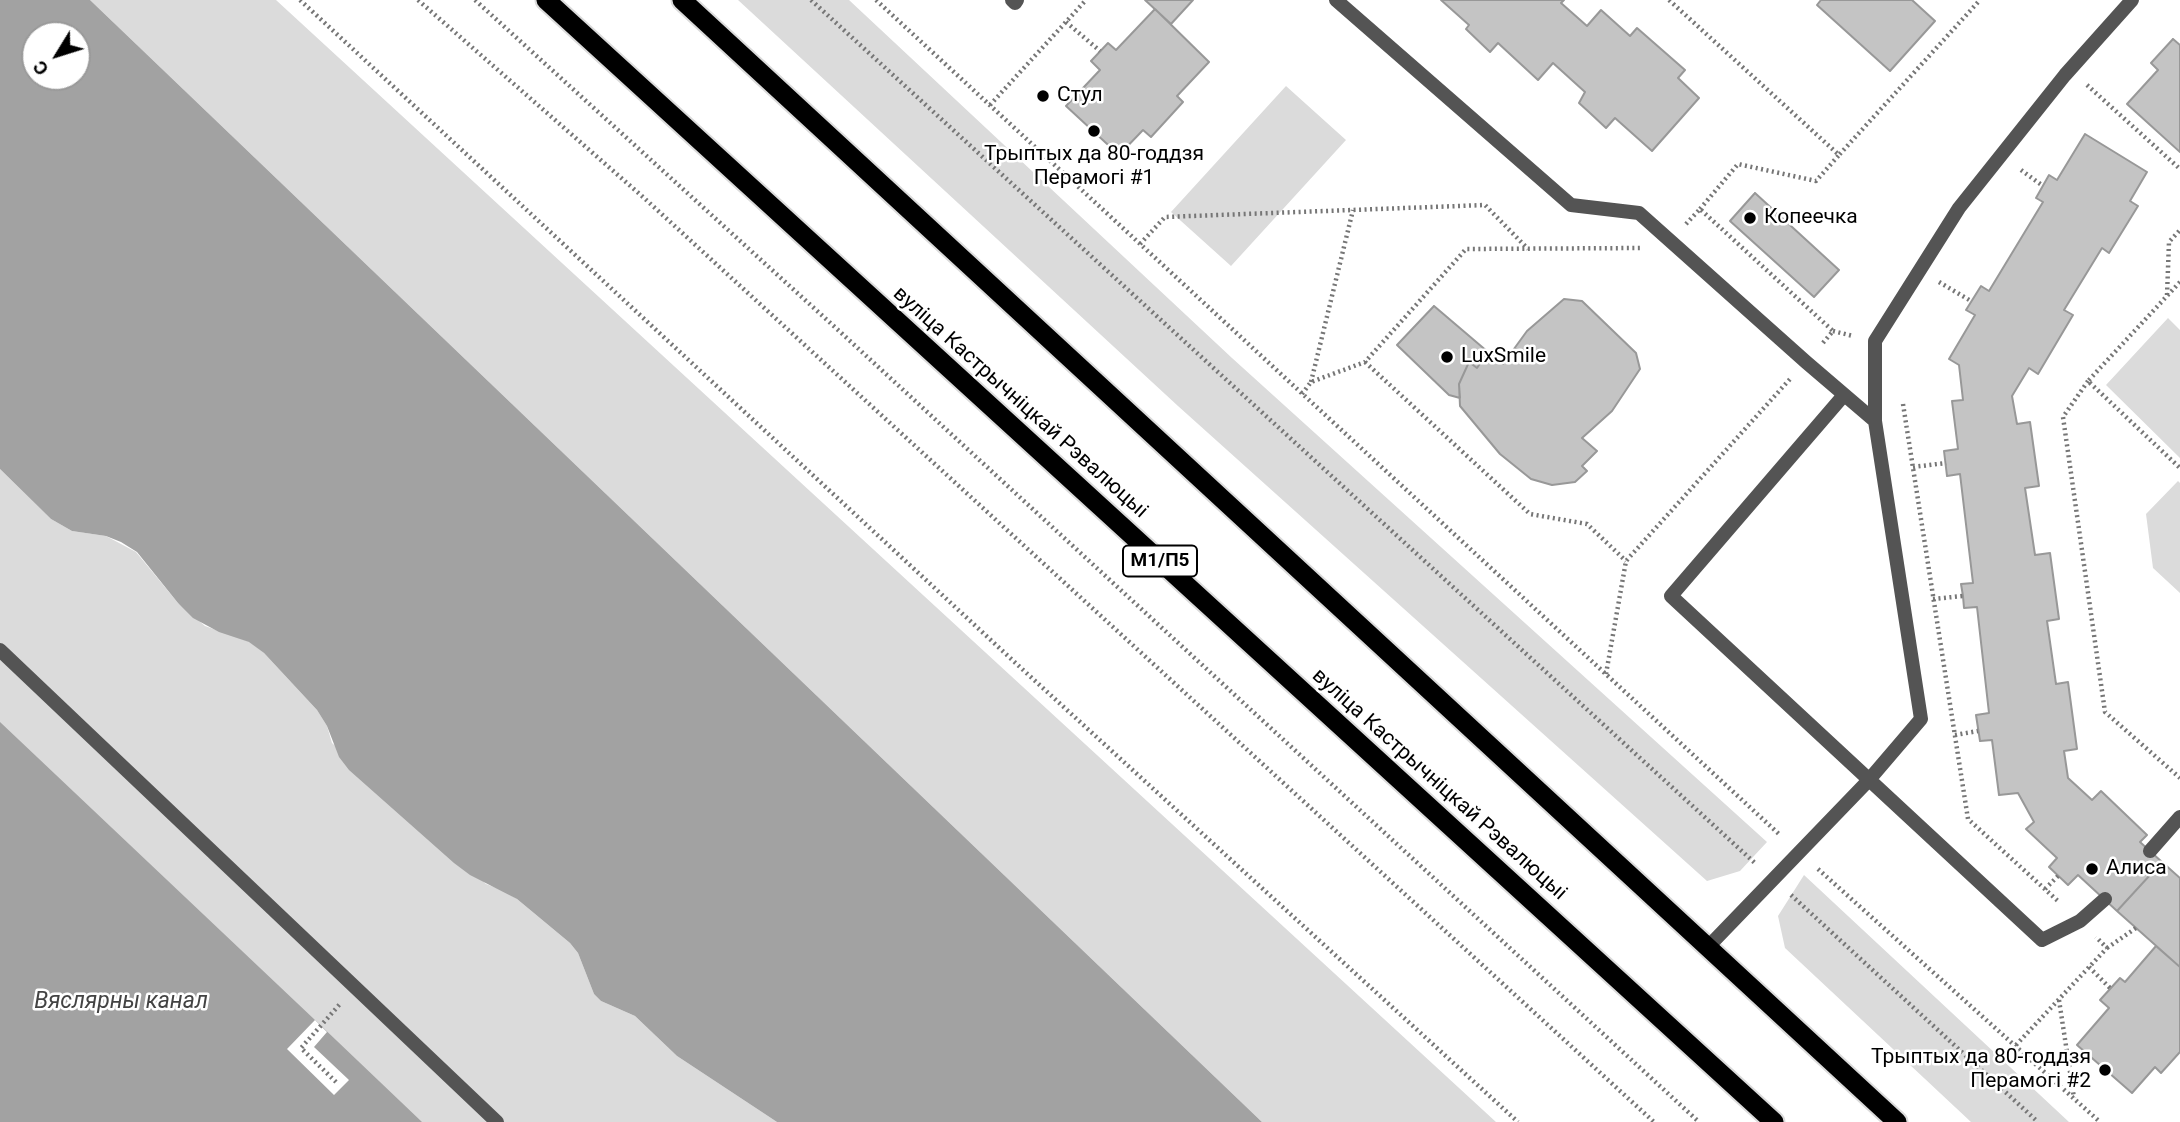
<!DOCTYPE html>
<html>
<head>
<meta charset="utf-8">
<style>
	body { margin:0 }
	#map { position:relative; width:2180px; height:1122px; overflow:hidden; background:#fff; font-family:Roboto,sans-serif }
	canvas { display:block }
	.north { position:absolute; left:21px; top:21px; width:70px; height:70px; box-sizing:border-box; background:#fff; border:2px solid #999; border-radius:50%; rotate:232deg; font-size:19px; font-weight:700; line-height:28px; text-align:center; color:#000 }
	.north::after { content:''; display:block; margin:auto; width:24px; height:32px; background:#000; clip-path:polygon(50% 0,100% 100%,50% 72%,0 100%) }
</style>
</head>
<body>
<div id="map">
<canvas width="2180" height="1122"></canvas>
<div class="north">С</div>
</div>
<script>
const g = document.querySelector('canvas').getContext('2d');
g.lineJoin = 'round';
function paint(path, color) {
  g.fillStyle = color;
  g.fill(path, 'evenodd');
}
function shape(rows) {
  const path = new Path2D();
  for (const r of rows) {
    path.moveTo(r[0], r[1]);
    for (let i = 2; i < r.length; i += 2) path.lineTo(r[i], r[i + 1]);
  }
  return path;
}
function strokePath(path, color, width, dash) {
  g.strokeStyle = color;
  g.lineWidth = width;
  g.lineCap = dash ? 'butt' : 'round';
  g.setLineDash(dash || []);
  g.stroke(path);
}
function drawText(font, color, halo, rows, align = 'center') {
  g.font = font + ' Roboto,sans-serif';
  g.lineWidth = 5;
  g.setLineDash([]);
  g.textBaseline = 'middle';
  g.strokeStyle = halo;
  g.fillStyle = color;
  for (const [text, x, y, turn = 0] of rows) {
    g.save();
    g.translate(x, y);
    g.rotate((+turn || 0) * Math.PI / 180);
    g.textAlign = isNaN(turn) ? turn : align;
    if (halo) g.strokeText(text, 0, 0);
    g.fillText(text, 0, 0);
    g.restore();
  }
}
paint(shape([
	[90,0,276,0,1496,1122,1262,1122],
	[738,0,849,0,1232,358,1767,842,1740,871,1707,881,1178,406],
	[1286,86,1346,140,1231,266,1171,212],
	[2168,318,2180,330,2180,458,2106,385],
	[0,469,51,519,72,531,106,536,136,552,178,603,205,626,250,642,264,653,317,710,327,726,332,743,486,884,502,890,517,899,570,943,578,953,594,994,601,1001,635,1016,677,1056,777,1122,0,1122],
	[2178,481,2180,483,2180,593,2153,568,2146,514],
	[1804,875,2069,1122,1971,1122,1785,948,1778,916]
]), '#dbdbdb');
paint(shape([
	[0,0,90,0,1262,1122,777,1122,677,1056,635,1016,601,1001,594,994,578,953,570,943,517,899,470,875,454,863,349,770,339,757,327,726,317,710,264,653,249,642,219,632,193,618,178,603,137,552,121,542,106,536,72,531,51,519,0,469],
	[77,35,77,77,35,77,35,35],
	[0,722,315,1020,422,1122,0,1122]
]), '#a2a2a2');
paint(shape([
	[315,1020,327,1032,314,1047,349,1080,334,1095,287,1049]
]), '#fff');
const building = shape([
	[1145,0,1193,0,1171,24,1145,0],
	[1441,0,1564,0,1561,3,1587,26,1601,10,1630,36,1637,28,1685,70,1678,78,1699,98,1652,151,1615,118,1606,128,1590,113,1579,103,1585,92,1553,63,1538,80,1498,43,1490,52,1466,29,1469,25,1441,0],
	[1821,0,1912,0,1935,21,1890,71,1817,5,1821,0],
	[1155,9,1209,62,1177,96,1183,102,1151,137,1143,130,1119,155,1066,106,1100,70,1091,61,1108,43,1116,50,1155,9],
	[2173,39,2180,45,2180,152,2127,104,2158,70,2151,63,2173,39],
	[2085,134,2147,172,2130,201,2138,206,2109,253,2102,248,2064,310,2073,315,2038,374,2029,368,2012,396,2017,424,2030,422,2039,486,2025,488,2035,555,2050,553,2059,619,2047,621,2056,684,2068,682,2077,749,2064,751,2068,778,2092,800,2101,791,2147,835,2140,842,2162,862,2117,911,2078,875,2068,885,2049,867,2057,858,2026,829,2034,822,2018,793,1999,795,1992,740,1980,741,1976,715,1989,713,1977,607,1964,608,1963,596,1961,584,1973,583,1960,474,1947,476,1944,451,1958,449,1952,401,1963,400,1959,365,1949,359,1975,315,1966,310,1981,286,1989,291,2043,202,2036,198,2049,175,2057,180,2085,134],
	[1755,193,1839,270,1814,297,1730,221,1755,193],
	[1564,299,1582,301,1636,353,1640,369,1612,411,1582,438,1597,451,1582,466,1587,471,1575,482,1552,485,1531,479,1500,454,1460,406,1459,384,1469,362,1477,368,1488,352,1503,364,1527,331,1564,299],
	[1434,306,1488,352,1477,368,1469,362,1459,384,1460,398,1449,395,1397,345,1434,306],
	[2162,862,2180,878,2180,967,2117,911,2162,862],
	[2156,946,2180,967,2180,1052,2161,1073,2155,1067,2132,1093,2077,1045,2109,1008,2100,1000,2120,978,2125,982,2156,946]
]);
paint(building, '#c4c4c4');
strokePath(building, '#989898', 2);
const trunk = shape([
	[546,0,1774,1122],
	[682,0,1897,1122]
]);
strokePath(trunk, '#dbdbdb', 23);
strokePath(shape([
	[300,0,1021,668,1518,1122],
	[418,0,643,197,1654,1122],
	[475,0,837,329,1699,1122],
	[811,0,1756,864],
	[876,0,1780,835],
	[1669,0,1839,155,1980,0],
	[1066,22,1100,51],
	[2087,85,2180,169],
	[990,105,1086,0],
	[2021,170,2043,186],
	[1700,209,1738,164,1816,181,1839,155],
	[1686,224,1700,209,1833,331,1822,344],
	[1140,244,1165,217,1485,205,1528,249],
	[1939,282,1971,301],
	[2180,282,2088,381,2180,468],
	[2167,295,2169,242,2180,230],
	[1833,331,1853,336],
	[1365,362,1530,514,1587,524,1626,561],
	[2088,381,2063,417,2105,712,2180,778],
	[1311,382,1353,210],
	[1302,394,1311,382,1365,362,1466,249,1640,248],
	[1903,404,1968,819,2059,902],
	[1913,467,1946,463],
	[1933,599,1963,596],
	[1606,674,1626,561,1790,379],
	[1955,735,1978,731],
	[1818,869,2100,1122],
	[2045,889,2058,876],
	[1791,895,2038,1122],
	[2107,948,2136,928],
	[2089,967,2111,989],
	[2059,1000,2074,1098],
	[2016,1045,2107,948,2096,937],
	[336,1082,301,1048,340,1004]
]), '#767676', 4.5, [2, 3.5]);
strokePath(shape([
	[1012,0,1015,3,1017,0],
	[1336,0,1571,205,1639,213,1806,362,1875,421],
	[1844,395,1671,596,2042,940,2080,921,2105,899],
	[0,650,497,1122],
	[2150,851,2180,817],
	[1707,948,1868,781,1921,719,1875,421,1875,341,1959,208,2065,75,2132,0]
]), '#545454', 14);
strokePath(trunk, '#000', 19);
for (const [x, y, r, color] of [
	[1043,96,7,"#000"],
	[1094,131,7,"#000"],
	[1750,218,7,"#000"],
	[1447,357,7,"#000"],
	[2092,869,7,"#000"],
	[2105,1070,7,"#000"]
]) {
  const dot = new Path2D();
  dot.arc(x, y, r, 0, 2 * Math.PI);
  g.fillStyle = color;
  g.fill(dot);
  strokePath(dot, '#fff', 2.5);
}
for (const [x, y, w] of [
	[1160,561,74]
]) {
  const box = new Path2D();
  box.roundRect(x - w / 2, y - 15.5, w, 31, 5);
  g.fillStyle = '#fff';
  g.fill(box);
  strokePath(box, '#000', 2);
}
drawText('bold 19px', '#000', null, [
	["М1/П5",1160,561]
]);
drawText('21px', '#000', '#fff', [
	["Стул",1057,96],
	["Трыптых да 80-годдзя",1094,155,"center"],
	["Перамогі #1",1094,179,"center"],
	["Копеечка",1764,218],
	["LuxSmile",1461,357],
	["Алиса",2106,869],
	["Трыптых да 80-годдзя",2091,1058,"right"],
	["Перамогі #2",2091,1082,"right"]
], 'left');
drawText('21px', '#000', '#fff', [
	["вуліца Кастрычніцкай Рэвалюцыі",1020,403,42],
	["вуліца Кастрычніцкай Рэвалюцыі",1439,785,42]
]);
drawText('italic 23px', '#434343', '#fff', [
	["Вяслярны канал",121,1002]
]);
</script>
</body>
</html>
